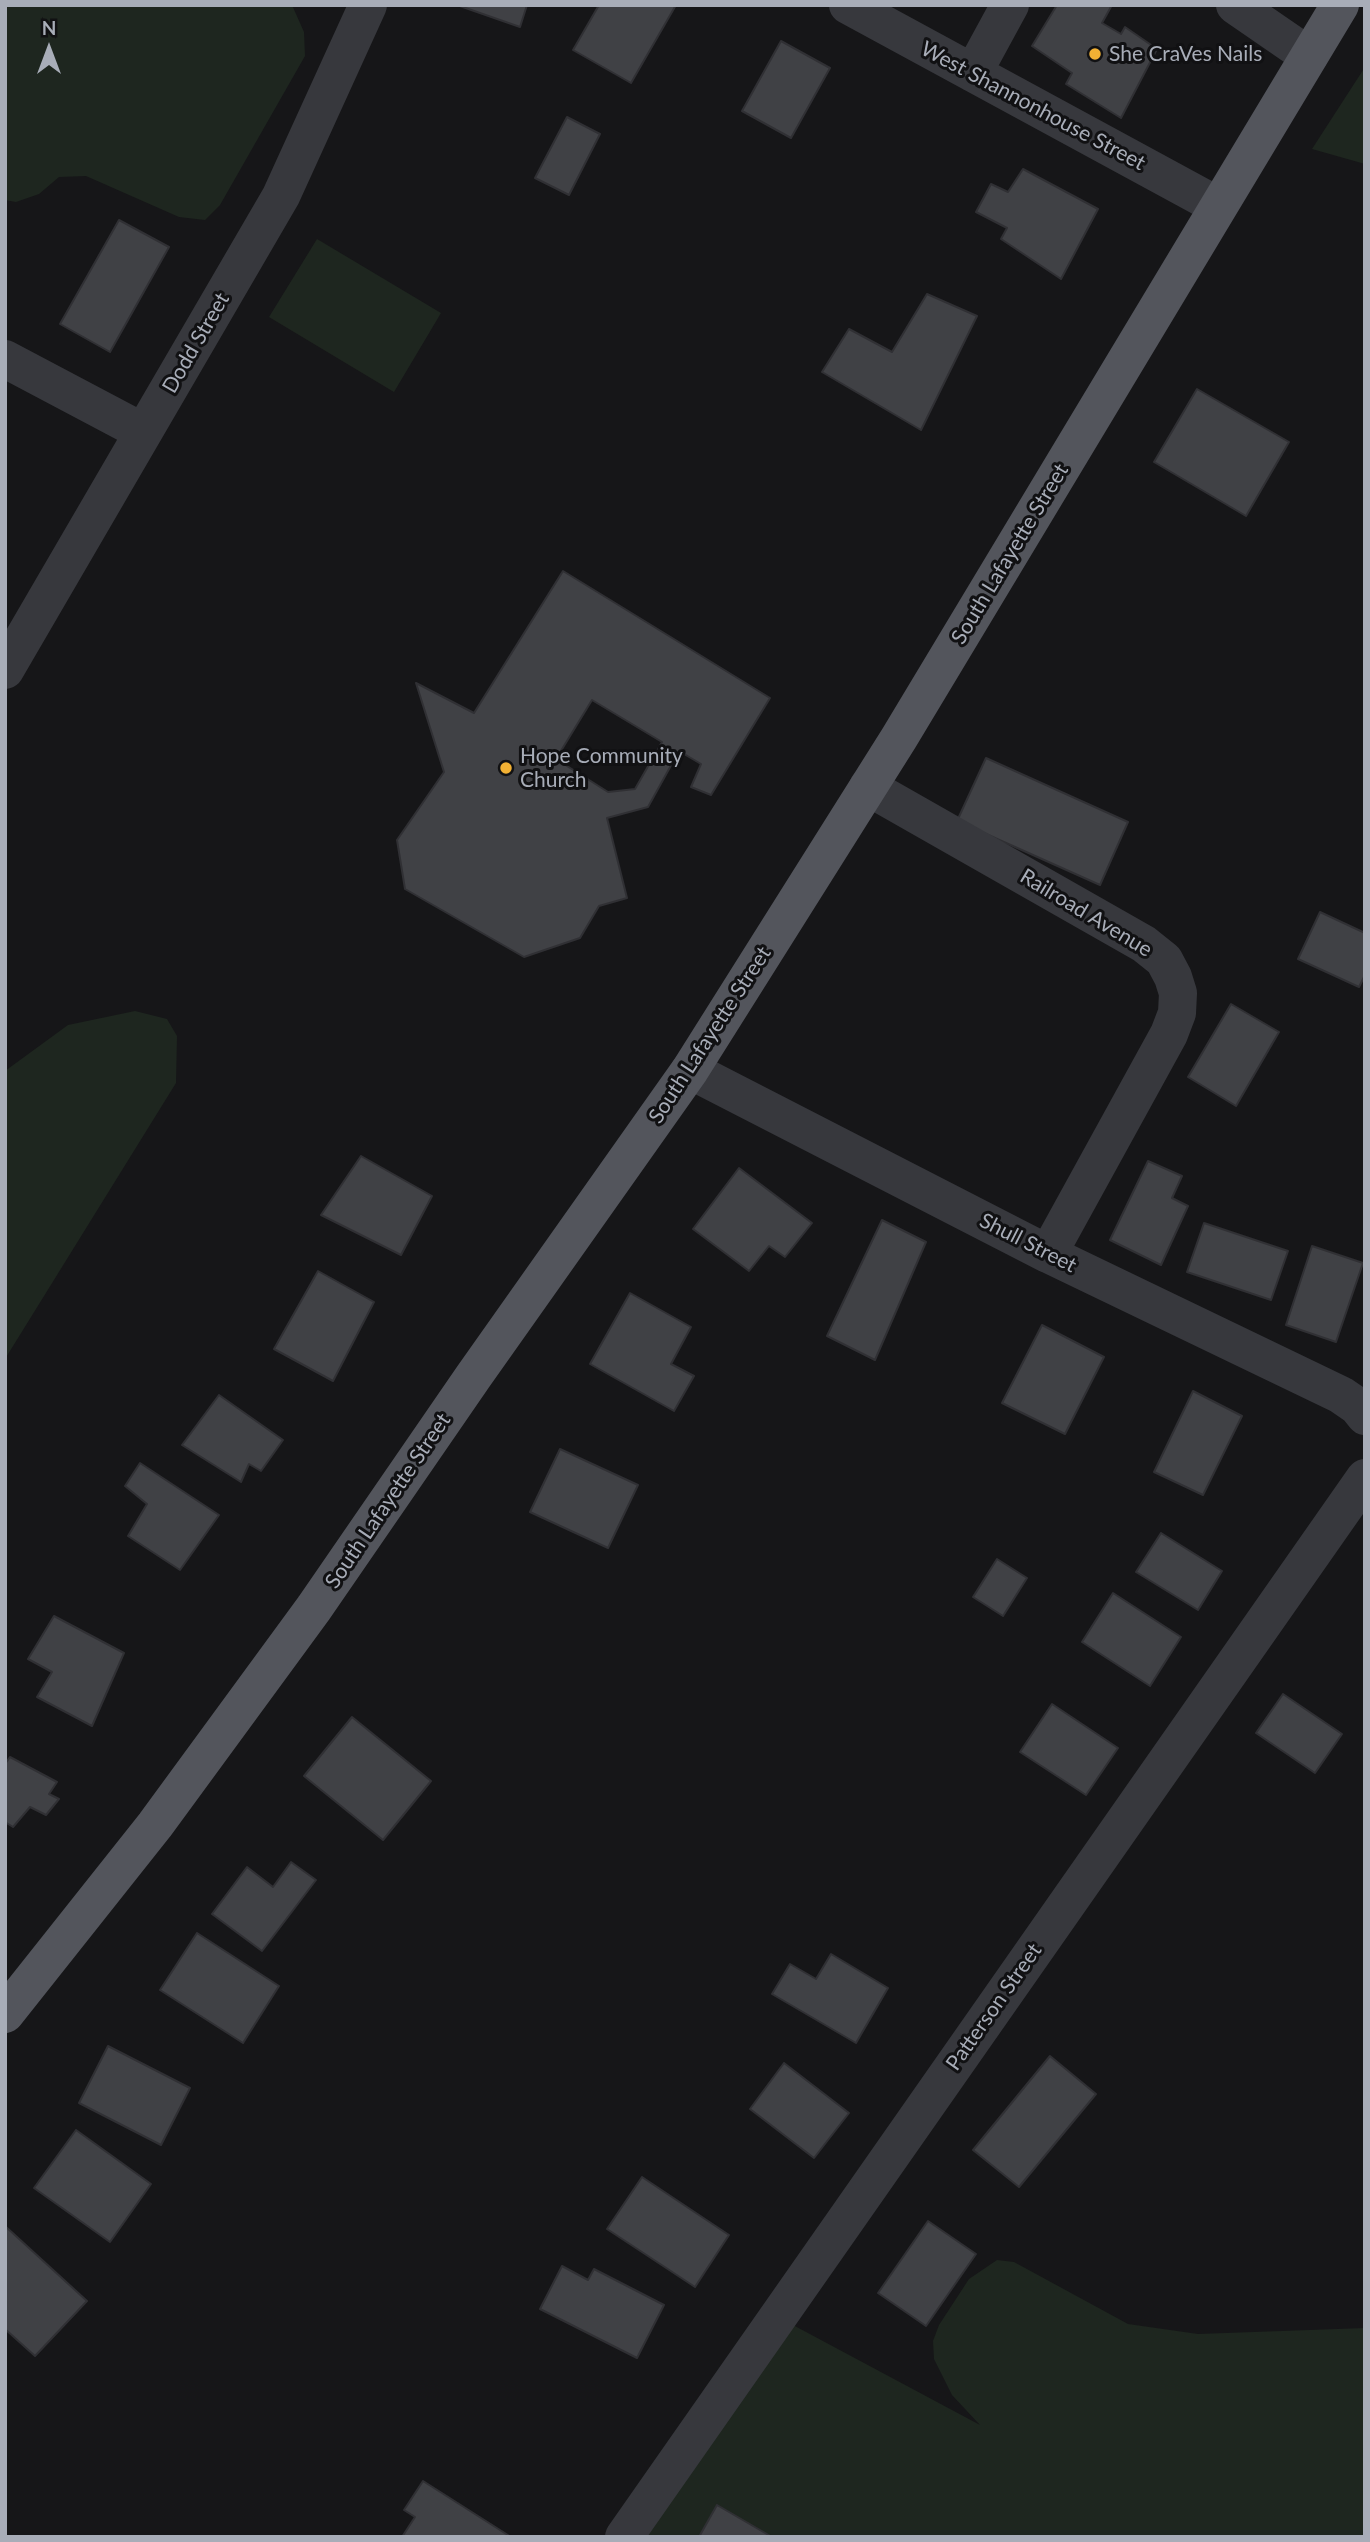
<!DOCTYPE html>
<html>
<head>
<meta charset="utf-8">
<style>
	body { margin:0 }
	#map { position:relative; width:1370px; height:2542px; overflow:hidden; background:#161618; font-family:Lato,sans-serif }
	canvas { display:block }
	.frame { position:absolute; inset:0; border:7px solid #a8adb8; pointer-events:none }
	.north { position:absolute; left:14px; top:14px; width:70px; height:70px; -webkit-text-stroke:5px #111113; paint-order:stroke; rotate:0deg; font-size:19px; font-weight:700; line-height:28px; text-align:center; color:#a8adb8 }
	.north::after { content:''; display:block; margin:auto; width:24px; height:32px; background:#a8adb8; clip-path:polygon(50% 0,100% 100%,50% 72%,0 100%) }
</style>
</head>
<body>
<div id="map">
<canvas width="1370" height="2542"></canvas>
<div class="frame"></div>
<div class="north">N</div>
</div>
<script>
const g = document.querySelector('canvas').getContext('2d');
g.lineJoin = 'round';
function paint(path, color) {
  g.fillStyle = color;
  g.fill(path, 'evenodd');
}
function shape(rows) {
  const path = new Path2D();
  for (const r of rows) {
    path.moveTo(r[0], r[1]);
    for (let i = 2; i < r.length; i += 2) path.lineTo(r[i], r[i + 1]);
  }
  return path;
}
function strokePath(path, color, width, dash) {
  g.strokeStyle = color;
  g.lineWidth = width;
  g.lineCap = dash ? 'butt' : 'round';
  g.setLineDash(dash || []);
  g.stroke(path);
}
function drawText(font, color, halo, rows, align = 'center') {
  g.font = font + ' Lato,sans-serif';
  g.lineWidth = 6;
  g.setLineDash([]);
  g.textBaseline = 'middle';
  g.strokeStyle = halo;
  g.fillStyle = color;
  for (const [text, x, y, turn = 0] of rows) {
    g.save();
    g.translate(x, y);
    g.rotate((+turn || 0) * Math.PI / 180);
    g.textAlign = isNaN(turn) ? turn : align;
    if (halo) g.strokeText(text, 0, 0);
    g.fillText(text, 0, 0);
    g.restore();
  }
}
paint(shape([
	[5,5,292,5,304,32,305,56,220,205,205,220,179,217,86,176,59,177,39,194,16,202,5,200],
	[1365,67,1365,164,1312,149],
	[317,239,441,313,394,392,269,317],
	[135,1011,167,1019,177,1036,176,1083,5,1359,5,1071,68,1025],
	[997,2260,1014,2262,1128,2324,1198,2334,1365,2328,1365,2537,624,2537,778,2317,980,2425,952,2395,934,2359,933,2341,939,2325,969,2279]
]), '#1e261f');
const building = shape([
	[457,5,527,5,520,27,457,5],
	[599,5,676,5,631,83,573,50,599,5],
	[1057,5,1112,5,1102,23,1121,34,1125,27,1157,49,1121,118,1066,84,1072,73,1032,46,1057,5],
	[781,41,830,68,791,138,742,111,781,41],
	[567,117,600,134,569,195,535,178,567,117],
	[1023,169,1098,209,1061,279,1001,239,1007,228,976,212,991,184,1008,192,1023,169],
	[119,220,169,247,110,352,60,324,119,220],
	[927,294,977,316,921,430,822,372,849,329,892,352,927,294],
	[1197,389,1289,442,1246,516,1154,462,1197,389],
	[563,571,770,698,711,795,691,787,701,764,679,751,648,807,607,818,627,898,599,906,580,938,524,957,405,889,397,840,444,772,416,683,474,713,563,571],
	[592,700,662,742,635,789,608,792,556,759,592,700],
	[986,758,1128,822,1100,885,957,821,986,758],
	[1320,912,1365,933,1365,975,1359,987,1298,959,1320,912],
	[1231,1004,1279,1032,1236,1106,1188,1077,1231,1004],
	[361,1156,432,1196,401,1255,321,1215,361,1156],
	[1148,1161,1182,1176,1172,1198,1188,1206,1161,1265,1110,1240,1148,1161],
	[739,1168,812,1223,785,1257,769,1246,749,1271,693,1229,739,1168],
	[882,1220,926,1242,875,1360,827,1336,882,1220],
	[1204,1223,1288,1251,1271,1300,1187,1272,1204,1223],
	[1312,1246,1363,1263,1336,1342,1286,1325,1312,1246],
	[318,1271,374,1302,333,1381,274,1349,318,1271],
	[630,1293,691,1327,671,1364,694,1376,674,1411,590,1364,630,1293],
	[1042,1325,1104,1357,1065,1434,1002,1403,1042,1325],
	[1193,1391,1242,1416,1203,1495,1154,1472,1193,1391],
	[219,1395,283,1440,261,1471,249,1464,241,1482,182,1445,219,1395],
	[560,1449,638,1485,608,1548,530,1512,560,1449],
	[140,1463,219,1515,180,1570,128,1536,147,1504,125,1486,140,1463],
	[1161,1533,1222,1571,1198,1610,1136,1572,1161,1533],
	[997,1559,1027,1578,1003,1616,973,1597,997,1559],
	[1113,1593,1181,1637,1150,1686,1082,1642,1113,1593],
	[54,1616,124,1653,92,1726,37,1697,52,1672,28,1659,54,1616],
	[1283,1694,1342,1734,1315,1773,1256,1733,1283,1694],
	[1052,1704,1118,1748,1086,1795,1020,1752,1052,1704],
	[352,1717,431,1781,383,1840,304,1776,352,1717],
	[10,1757,57,1782,49,1794,59,1799,46,1815,30,1807,13,1827,5,1822,5,1764,10,1757],
	[291,1862,316,1880,262,1951,212,1914,247,1867,273,1887,291,1862],
	[197,1933,279,1986,243,2043,160,1990,197,1933],
	[831,1954,888,1988,856,2043,772,1994,790,1964,816,1979,831,1954],
	[108,2046,190,2088,161,2145,79,2103,108,2046],
	[1050,2056,1096,2094,1019,2187,973,2150,1050,2056],
	[784,2063,849,2113,814,2158,750,2109,784,2063],
	[76,2130,151,2184,110,2242,34,2188,76,2130],
	[642,2177,729,2235,695,2287,607,2229,642,2177],
	[928,2221,976,2254,926,2326,878,2293,928,2221],
	[5,2226,87,2301,35,2356,5,2329,5,2226],
	[562,2266,588,2280,594,2269,664,2305,637,2358,540,2309,562,2266],
	[423,2481,511,2537,402,2537,415,2517,404,2510,423,2481],
	[717,2505,772,2537,699,2537,717,2505]
]);
paint(building, '#404145');
strokePath(building, '#303034', 2);
strokePath(shape([
	[848,5,1218,206],
	[1235,5,1309,56],
	[973,73,1010,5],
	[5,359,143,432],
	[5,670,281,196,368,5],
	[868,787,1144,944,1164,960,1173,977,1178,993,1177,1013,1169,1034,1048,1254],
	[690,1070,1048,1254,1341,1395,1357,1406,1365,1416],
	[624,2537,1365,1478]
]), '#37383d', 38);
strokePath(shape([
	[5,2014,155,1825,314,1608,473,1377,690,1070,899,738,1340,5]
]), '#53555c', 38);
for (const [x, y, r, color] of [
	[1095,54,7,"#f2b134"],
	[506,768,7,"#f2b134"]
]) {
  const dot = new Path2D();
  dot.arc(x, y, r, 0, 2 * Math.PI);
  g.fillStyle = color;
  g.fill(dot);
  strokePath(dot, '#111113', 2.5);
}
drawText('21px', '#a8adb8', '#111113', [
	["She CraVes Nails",1109,54],
	["Hope Community",520,756],
	["Church",520,780]
], 'left');
drawText('21px', '#a8adb8', '#111113', [
	["West Shannonhouse Street",1033,106,28],
	["Dodd Street",196,343,-60],
	["South Lafayette Street",1010,554,-59],
	["Railroad Avenue",1086,913,31],
	["South Lafayette Street",710,1035,-57],
	["Shull Street",1028,1243,27],
	["South Lafayette Street",388,1501,-56],
	["Patterson Street",994,2007,-55]
]);
</script>
</body>
</html>
